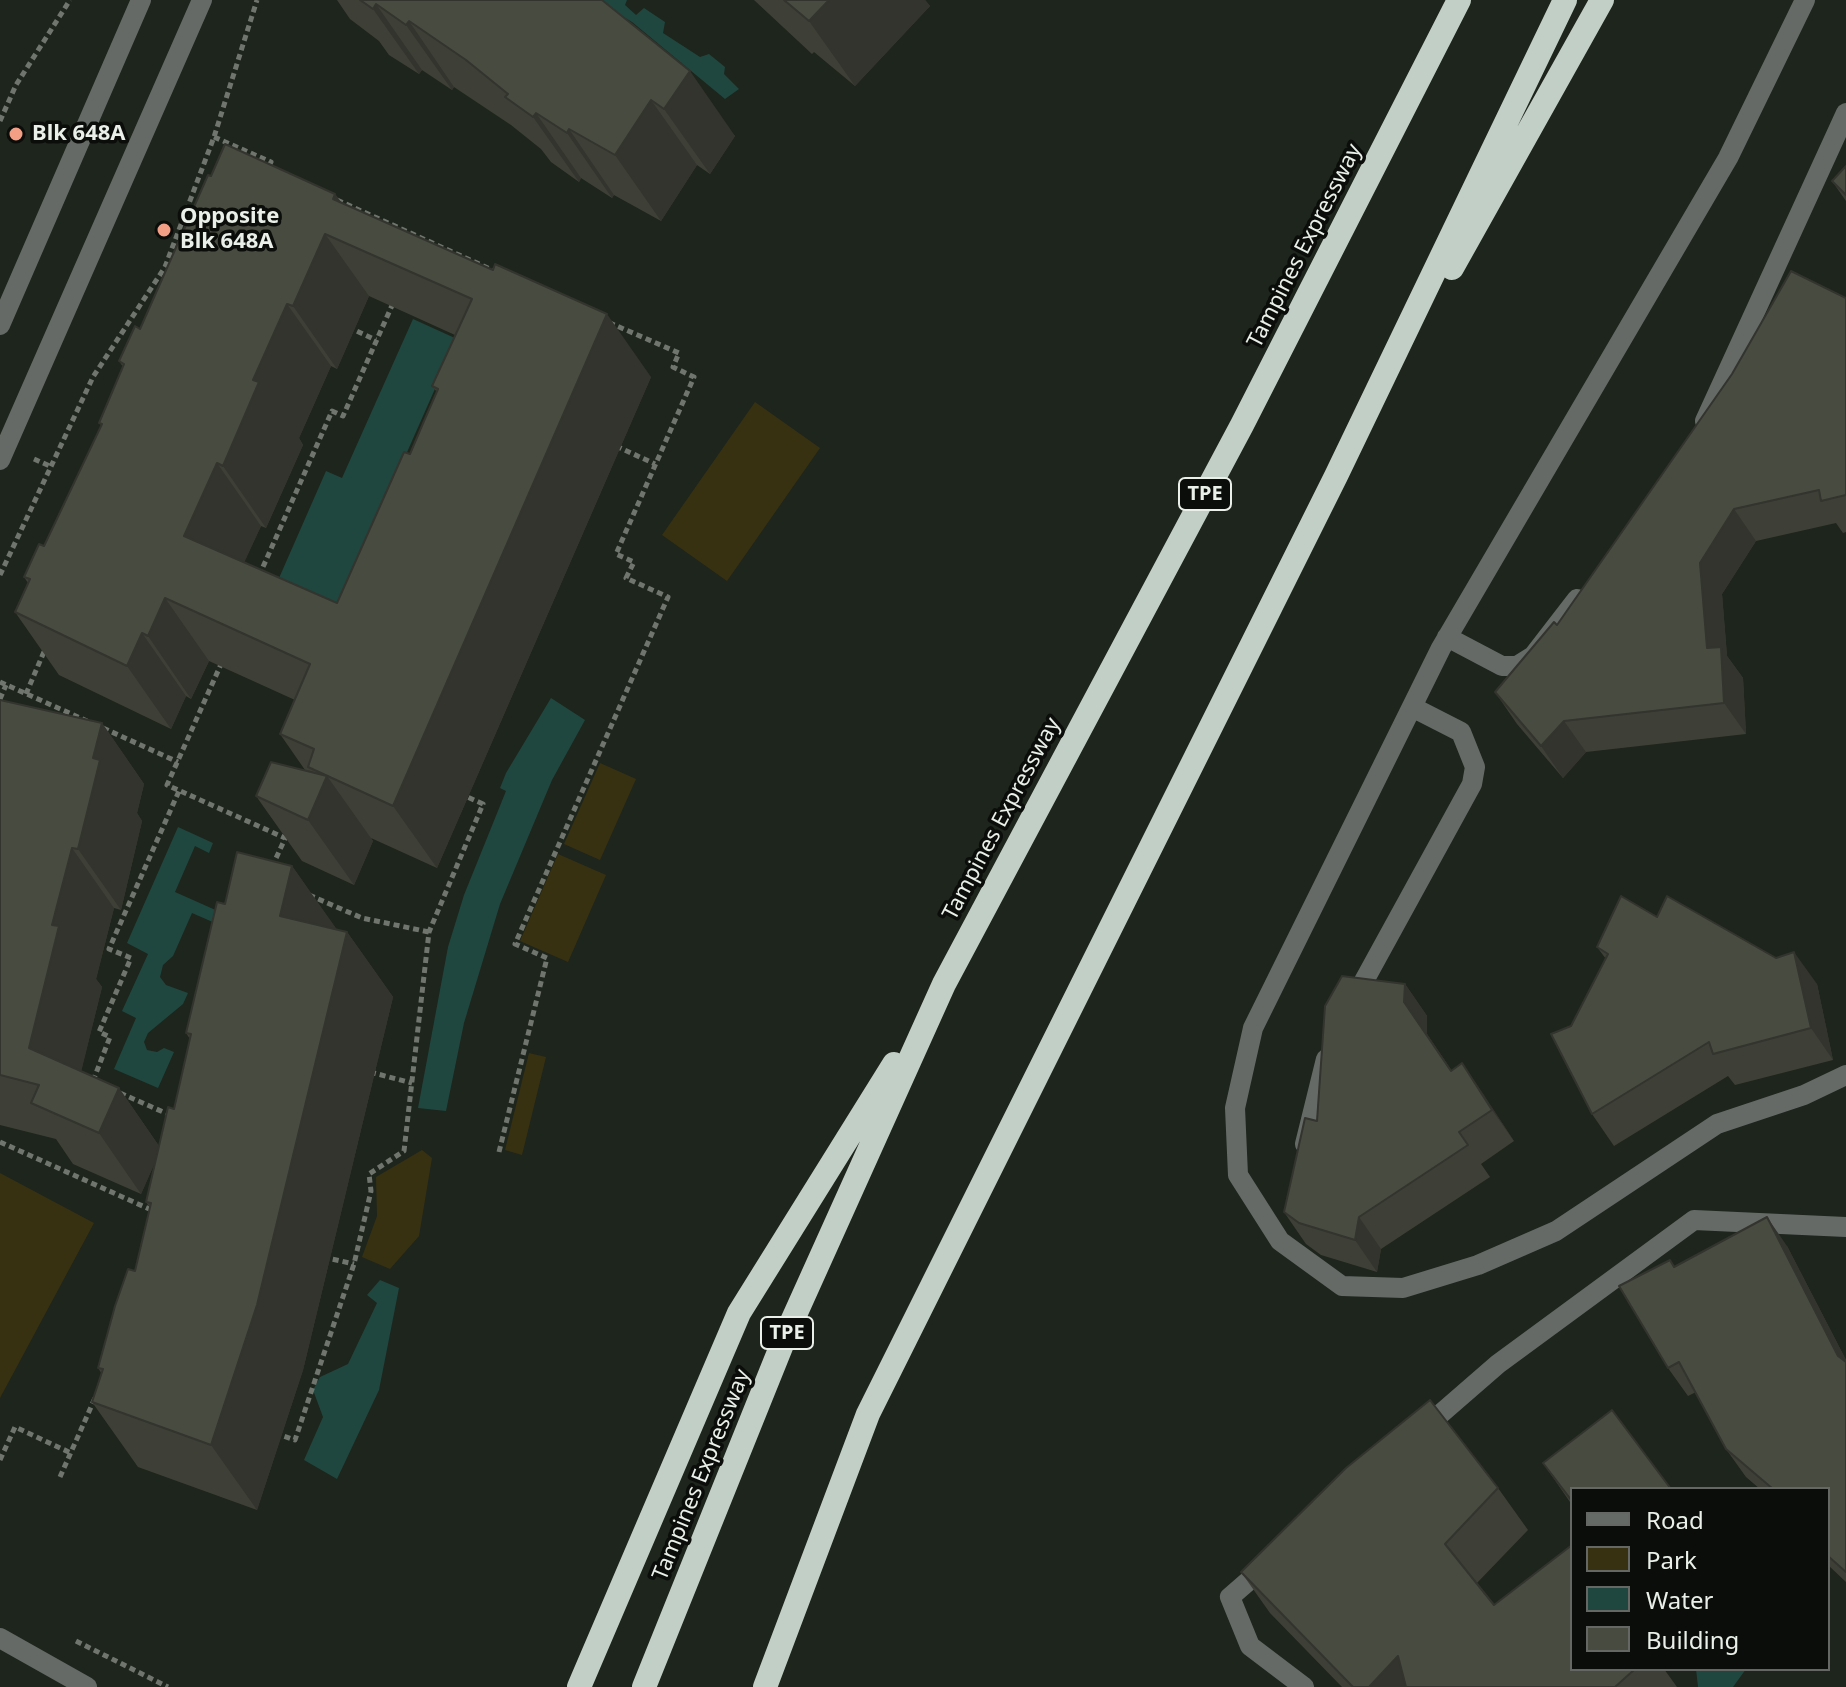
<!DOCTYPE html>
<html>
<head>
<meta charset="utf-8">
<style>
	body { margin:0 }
	#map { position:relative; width:1846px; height:1687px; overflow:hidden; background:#1e251c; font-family:"Noto Sans",sans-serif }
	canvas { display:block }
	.legend { position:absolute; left:1570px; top:1487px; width:260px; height:184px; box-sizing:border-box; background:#0a0d09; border:2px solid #646763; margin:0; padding:10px 14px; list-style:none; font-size:24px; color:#eaefe9 }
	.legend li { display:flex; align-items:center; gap:16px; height:40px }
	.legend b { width:40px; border:2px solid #646763 }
</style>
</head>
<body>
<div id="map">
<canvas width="1846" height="1687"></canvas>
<ul class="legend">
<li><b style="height:10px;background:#656a67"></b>Road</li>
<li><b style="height:22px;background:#373112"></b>Park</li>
<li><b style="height:22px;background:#1f473f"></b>Water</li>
<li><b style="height:22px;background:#484b40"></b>Building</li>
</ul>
</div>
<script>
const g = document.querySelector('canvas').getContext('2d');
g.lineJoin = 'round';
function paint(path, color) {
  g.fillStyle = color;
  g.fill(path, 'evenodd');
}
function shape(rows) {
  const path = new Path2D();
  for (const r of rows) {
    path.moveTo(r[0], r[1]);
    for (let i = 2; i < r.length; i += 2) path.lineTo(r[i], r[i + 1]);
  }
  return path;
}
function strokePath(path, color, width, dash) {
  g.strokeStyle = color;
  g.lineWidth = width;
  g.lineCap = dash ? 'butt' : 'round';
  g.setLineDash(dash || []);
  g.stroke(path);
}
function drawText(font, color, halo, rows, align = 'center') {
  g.font = font + ' "Noto Sans",sans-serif';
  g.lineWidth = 7;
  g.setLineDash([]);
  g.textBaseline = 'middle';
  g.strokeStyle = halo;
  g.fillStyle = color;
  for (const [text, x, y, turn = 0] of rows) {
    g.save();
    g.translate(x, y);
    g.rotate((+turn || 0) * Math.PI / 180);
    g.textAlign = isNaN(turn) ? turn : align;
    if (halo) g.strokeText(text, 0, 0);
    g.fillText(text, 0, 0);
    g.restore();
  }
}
paint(shape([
	[755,402,820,448,727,581,662,535],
	[600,763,636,779,600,860,564,844],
	[558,854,606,875,568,962,520,941],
	[529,1053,546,1057,522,1155,505,1150],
	[422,1150,432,1158,419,1236,390,1269,362,1257,377,1216,376,1177],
	[0,1173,94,1223,0,1398]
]), '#373112');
paint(shape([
	[594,0,627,0,625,5,636,15,644,8,665,22,663,33,700,57,709,54,725,67,724,74,739,89,725,99,632,22],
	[413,319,457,339,332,622,272,594,326,471,342,478],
	[551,698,585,720,552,780,500,904,464,1023,446,1111,418,1108,448,947,464,895,506,791,500,788,506,773],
	[178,827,213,843,209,853,195,846,175,892,220,912,215,923,192,913,173,956,163,965,160,977,166,985,188,993,183,1004,148,1033,144,1042,147,1050,157,1052,164,1048,174,1052,158,1088,114,1069,136,1018,122,1011,148,954,127,943],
	[380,1280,399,1288,379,1390,337,1479,304,1460,323,1417,313,1390,320,1377,348,1364,377,1303,367,1295],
	[1696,1669,1746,1669,1733,1687,1698,1687]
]), '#1f473f');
strokePath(shape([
	[0,121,16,85,70,0],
	[214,137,271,162,268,168],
	[337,200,499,273],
	[348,327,376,340],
	[616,446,655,464],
	[34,459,52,467],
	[0,575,93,377,165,267,214,137,257,0],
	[259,576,332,411,343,416,394,301],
	[222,662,167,785,285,838],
	[0,682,87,721],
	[26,694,46,647],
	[0,699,6,685],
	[103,728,178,762],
	[272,867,288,832],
	[309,895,362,918,429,932],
	[370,1072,412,1083],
	[93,1081,110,1037,99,1032,131,958,109,949,179,791],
	[120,1093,170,1115],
	[0,1142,156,1212],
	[499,1152,547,958,515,944,668,597,626,578,634,562,616,554,694,377,673,367,679,353,610,323],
	[323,1257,354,1264],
	[275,1433,295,1440,354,1264,371,1191,369,1174,404,1151,429,932,483,804,463,795],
	[0,1460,15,1427,71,1453],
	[60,1477,95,1398],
	[76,1641,168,1687]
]), '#70766e', 5, [6, 4]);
strokePath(shape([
	[1805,0,1728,158,1441,648,1253,1028,1235,1108,1238,1175,1280,1241,1342,1286,1403,1288,1478,1265,1556,1231,1717,1124,1804,1095,1846,1075],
	[0,325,141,0],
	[1705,421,1846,113],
	[0,460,202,0],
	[1447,637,1502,666,1517,666,1533,656,1577,599],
	[1353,1001,1472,784,1475,767,1461,732,1412,707],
	[1305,1144,1326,1059],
	[1422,1430,1498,1364,1694,1220,1846,1227],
	[1268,1564,1230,1597,1250,1646,1304,1687],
	[0,1638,87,1687]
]), '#656a67', 20);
strokePath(shape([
	[1452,268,1602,0],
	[579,1687,739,1313,894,1064],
	[644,1687,785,1337,944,984,1242,425,1459,0],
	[765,1687,868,1414,1336,476,1565,0]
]), '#c2cfc6', 24);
paint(shape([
	[337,0,602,0,735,136,710,174,697,165,661,221,614,195,612,198,581,178,579,182,551,162,541,149,511,125,454,87,452,90,422,70,419,74,389,55,379,41,350,19],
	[754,0,925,0,930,6,855,86,814,52,812,54],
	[1846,166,1846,201,1832,181],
	[211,176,335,194,342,203,651,377,437,868,371,838,373,841,354,885,302,861,256,796,305,770,280,734,295,700,209,661,191,699,186,696,171,729,59,675,15,612,28,583,24,577,44,546,101,425,99,423,123,367,119,361,140,329],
	[369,296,455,335,432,386,437,392,410,454,337,603,244,562,261,526,266,528,303,445,299,438,331,366,337,369],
	[1846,298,1846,532,1843,533,1836,523,1756,541,1722,594,1727,656,1743,678,1746,734,1586,752,1563,778,1517,724,1495,692,1557,625],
	[0,700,102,723,144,784,137,813,142,821,121,910,114,908,96,979,102,987,81,1071,119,1088,159,1146,174,1109,190,1039,186,1033,225,904,292,866,336,929,347,932,393,997,303,1370,257,1510,138,1467,92,1402,102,1374,98,1368,135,1271,150,1208,146,1202,155,1162,141,1194,73,1164,56,1139,0,1125],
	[1657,917,1817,984,1833,1060,1735,1085,1728,1076,1614,1146,1592,1114,1571,1026,1606,959,1597,947],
	[1405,984,1427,1016,1427,1034,1452,1071,1462,1063,1514,1141,1481,1164,1490,1177,1381,1249,1377,1272,1321,1255,1306,1244,1284,1212,1317,1121],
	[1787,1246,1846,1360,1846,1582,1828,1565,1828,1489,1760,1489,1746,1477,1726,1449,1696,1392,1688,1396,1668,1368,1670,1260,1675,1267],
	[1543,1463,1572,1489,1572,1505],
	[1498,1488,1528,1530,1476,1584,1494,1605,1572,1669,1664,1669,1677,1687,1342,1687,1270,1613,1241,1572]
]), '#3e4037');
paint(shape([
	[829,0,925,0,930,6,855,86,809,21],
	[376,4,422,70,419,74,373,9],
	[409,21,454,87,452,90,406,25],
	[690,71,735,136,710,174,664,109],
	[651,100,697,165,661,221,615,155],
	[536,113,581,178,579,182,533,117],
	[569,129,614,195,612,198,567,133],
	[335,194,379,256,333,199],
	[325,234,369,296,337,369,293,306],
	[287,304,331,366,299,438,303,445,266,528,223,466,253,380],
	[607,314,651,377,437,868,393,806],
	[217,463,261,526,228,598,184,536],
	[1734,509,1756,541,1722,594,1727,656,1743,678,1746,734,1724,703,1707,648,1700,563],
	[165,598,209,661,191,699,148,636],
	[142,633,186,696,171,729,127,666],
	[1564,721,1586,752,1563,778,1541,746],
	[102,723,144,784,137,813,142,821,121,910,78,849,93,758],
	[327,776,373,841,354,885,308,820],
	[72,848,114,908,96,979,102,987,72,1109,29,1048,52,925],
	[292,866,338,931,280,916],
	[347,932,393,997,303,1370,257,1510,211,1445],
	[1794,952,1817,984,1833,1060,1811,1028],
	[1405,984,1427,1016,1427,1034,1473,1103,1404,1002],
	[1462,1063,1484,1095,1514,1141,1492,1110],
	[119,1088,161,1149,141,1194,99,1133],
	[1359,1217,1381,1249,1377,1272,1355,1240],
	[1767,1217,1787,1246,1846,1360,1846,1367,1838,1356],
	[1398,1656,1420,1687,1369,1687]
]), '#32342d');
const building = shape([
	[360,0,602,0,690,71,664,109,651,100,615,155,569,129,567,133,536,113,533,117,505,97,508,94,466,60,409,21,406,25,376,4,373,9,360,0],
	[784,0,829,0,809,21,784,0],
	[225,144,335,194,333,199,493,270,495,264,607,314,393,806,308,767,314,749,280,734,310,664,165,598,148,636,142,633,127,666,15,612,30,579,24,577,39,544,44,546,102,424,99,423,124,364,119,361,135,326,140,329,208,175,211,176,225,144],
	[325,234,472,299,432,386,438,389,424,421,410,454,404,452,337,603,184,536,217,463,223,466,259,382,253,380,287,304,293,306,325,234],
	[1846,166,1846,195,1832,181,1846,166],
	[1791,271,1846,298,1846,495,1821,501,1819,490,1734,509,1700,563,1707,648,1721,647,1724,703,1564,721,1541,746,1495,692,1554,622,1557,625,1732,374,1791,271],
	[0,700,102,723,93,758,100,760,78,849,72,848,52,925,59,926,29,1048,119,1088,99,1133,31,1103,39,1085,0,1075,0,700],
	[271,762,327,776,308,820,256,796,271,762],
	[237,852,292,866,280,916,347,932,257,1305,211,1445,92,1402,103,1369,98,1368,115,1306,128,1269,135,1271,151,1203,146,1202,168,1107,174,1109,191,1034,186,1033,217,902,225,904,237,852],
	[1621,896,1657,917,1667,896,1776,958,1794,952,1811,1028,1713,1054,1709,1042,1592,1114,1551,1034,1571,1026,1608,954,1597,947,1621,896],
	[1342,976,1405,984,1404,1002,1451,1071,1462,1063,1492,1110,1459,1132,1468,1145,1359,1217,1355,1240,1299,1223,1284,1212,1305,1118,1317,1121,1325,1006,1342,976],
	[1767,1217,1838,1356,1846,1362,1846,1572,1828,1556,1828,1489,1773,1489,1726,1449,1679,1362,1668,1368,1619,1286,1670,1260,1674,1267,1767,1217],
	[1430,1400,1498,1488,1445,1544,1494,1605,1572,1545,1572,1669,1635,1669,1615,1687,1406,1687,1398,1656,1369,1687,1353,1687,1241,1572,1346,1468,1430,1400],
	[1612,1410,1671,1489,1572,1489,1572,1501,1543,1463,1612,1410]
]);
paint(building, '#484b40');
strokePath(building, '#32342d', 2);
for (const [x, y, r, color] of [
	[16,134,8,"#f39f85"],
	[164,230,8,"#f39f85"]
]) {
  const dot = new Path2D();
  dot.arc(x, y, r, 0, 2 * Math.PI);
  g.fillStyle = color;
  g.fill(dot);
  strokePath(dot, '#0a0d09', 3);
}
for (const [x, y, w] of [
	[1205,494,52],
	[787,1333,52]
]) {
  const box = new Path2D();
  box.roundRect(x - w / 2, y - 16, w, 32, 6);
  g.fillStyle = '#0a0d09';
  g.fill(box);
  strokePath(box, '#eaefe9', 2);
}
drawText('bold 20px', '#eaefe9', null, [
	["TPE",1205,494],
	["TPE",787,1333]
]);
drawText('bold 22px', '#eaefe9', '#0a0d09', [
	["Blk 648A",32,134],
	["Opposite",180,217],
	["Blk 648A",180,242]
], 'left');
drawText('22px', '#eaefe9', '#0a0d09', [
	["Tampines Expressway",1305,246,-63],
	["Tampines Expressway",1002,819,-62],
	["Tampines Expressway",702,1475,-68]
]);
</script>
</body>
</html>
